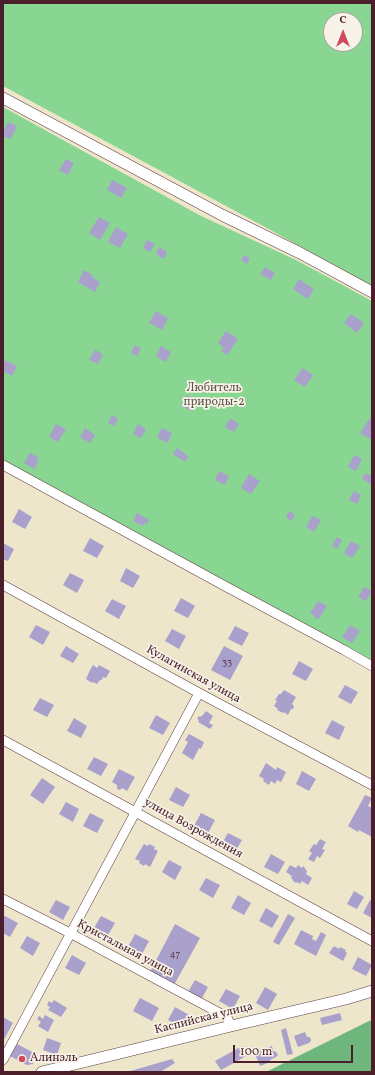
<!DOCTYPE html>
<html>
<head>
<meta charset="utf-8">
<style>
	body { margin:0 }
	#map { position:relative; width:375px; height:1075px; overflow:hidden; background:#ede6cb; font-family:Vollkorn,serif }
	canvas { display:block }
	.frame { position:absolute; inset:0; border:4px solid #4a1f2b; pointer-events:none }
	.north { position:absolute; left:323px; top:12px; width:40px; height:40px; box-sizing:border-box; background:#f7f3e8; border:1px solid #b29e9c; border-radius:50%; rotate:0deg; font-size:11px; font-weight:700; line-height:16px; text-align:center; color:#4a1f2b }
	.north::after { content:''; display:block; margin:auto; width:14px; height:18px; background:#d1495b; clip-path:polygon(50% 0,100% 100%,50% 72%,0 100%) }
	.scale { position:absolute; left:233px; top:1045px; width:120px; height:18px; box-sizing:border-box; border:2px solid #4a1f2b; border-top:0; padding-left:5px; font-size:12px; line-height:14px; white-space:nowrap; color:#4a1f2b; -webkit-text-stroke:3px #f7f3e8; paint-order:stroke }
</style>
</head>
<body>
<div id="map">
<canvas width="375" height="1075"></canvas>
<div class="frame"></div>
<div class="north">С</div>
<div class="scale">100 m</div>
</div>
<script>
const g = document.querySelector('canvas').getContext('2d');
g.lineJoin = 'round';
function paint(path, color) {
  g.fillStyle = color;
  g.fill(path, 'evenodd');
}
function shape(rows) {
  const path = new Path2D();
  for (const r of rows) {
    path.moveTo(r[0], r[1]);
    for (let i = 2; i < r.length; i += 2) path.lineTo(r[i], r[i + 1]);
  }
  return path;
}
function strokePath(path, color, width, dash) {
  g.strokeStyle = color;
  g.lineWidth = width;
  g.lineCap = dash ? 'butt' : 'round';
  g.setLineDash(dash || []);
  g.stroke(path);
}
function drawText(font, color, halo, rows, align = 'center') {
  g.font = font + ' Vollkorn,serif';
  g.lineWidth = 3.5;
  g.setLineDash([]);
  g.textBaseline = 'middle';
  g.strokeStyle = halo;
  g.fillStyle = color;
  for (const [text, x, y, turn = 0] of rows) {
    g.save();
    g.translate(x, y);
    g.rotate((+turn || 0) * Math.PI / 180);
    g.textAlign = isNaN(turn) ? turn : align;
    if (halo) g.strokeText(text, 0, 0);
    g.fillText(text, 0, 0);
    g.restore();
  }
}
paint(shape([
	[3,3,372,3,372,286,265,227,3,86],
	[331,20,355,20,355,44,331,44],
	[3,107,201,216,296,260,372,301,372,662,3,461]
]), '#89d592');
paint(shape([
	[372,1020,372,1072,266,1072,367,1022]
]), '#6eb67c');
paint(shape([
	[8,122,17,126,11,139,3,136,3,132],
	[66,159,74,163,68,175,59,170],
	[112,180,127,188,121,198,107,190],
	[99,217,110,223,100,240,89,233],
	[116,227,128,234,120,248,108,242],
	[147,240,155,244,150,252,143,248],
	[159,247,167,252,164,259,156,254],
	[244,255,250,258,247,264,241,260],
	[265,267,275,273,271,280,260,274],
	[84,270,93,275,92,277,100,282,95,292,78,282],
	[299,279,314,289,308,299,293,289],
	[156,311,168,318,162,330,149,323],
	[351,314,364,323,357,333,344,323],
	[226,331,238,339,227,355,221,351,224,348,218,343],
	[135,345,141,348,137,356,131,353],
	[161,346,171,352,166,362,156,356],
	[95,350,103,354,98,364,89,360],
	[5,360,17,366,12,376,3,371,3,364],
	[303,368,313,375,305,387,294,380],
	[187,395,197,400,191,411,181,405],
	[112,415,118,419,114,426,108,423],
	[230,418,239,424,234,432,225,427],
	[370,418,372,419,372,440,360,433],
	[56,424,66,429,58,442,49,437],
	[138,424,146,429,141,438,133,434],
	[85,428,95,435,90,443,80,437],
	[162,428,172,433,167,443,157,437],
	[177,448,188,456,185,462,173,454],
	[30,453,39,458,37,461,38,462,34,469,24,463],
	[354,455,362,459,356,471,348,467],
	[219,471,229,476,225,485,215,480],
	[365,473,372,476,371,484,362,479],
	[249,474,260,481,251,494,241,488],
	[354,491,361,495,357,504,349,500],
	[19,509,32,517,25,529,12,522],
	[289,511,295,514,292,521,286,518],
	[137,513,149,520,147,524,144,523,143,526,133,521],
	[312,516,321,520,314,532,306,527],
	[337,537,342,540,337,549,332,546],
	[90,538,104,546,97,558,83,551],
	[351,541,360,546,352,558,344,553],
	[3,543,14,549,8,561,3,559],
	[126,568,140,576,133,588,120,581],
	[70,573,84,580,77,593,63,585],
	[364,587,372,591,366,601,358,597],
	[181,598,195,606,188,618,174,611],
	[112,599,126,606,119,619,105,611],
	[318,601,327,606,319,619,318,618,318,619,314,617,315,616,310,613],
	[36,625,50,632,43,645,29,637],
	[350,625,360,631,352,643,342,637],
	[235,626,249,633,242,646,228,639],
	[172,629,186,636,179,649,165,641],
	[66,646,79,654,73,663,60,656],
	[224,646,243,656,230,680,211,670],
	[299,661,313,669,306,681,292,674],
	[93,665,97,668,99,665,110,671,106,678,103,677,102,680,100,680,97,684,93,682,92,683,86,679,90,670],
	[345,685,358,692,351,704,338,697],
	[284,690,296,697,292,704,294,706,293,709,291,709,288,715,284,712,283,713,277,710,278,709,274,706,277,701,275,700,279,694,281,694],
	[40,698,54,705,47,717,33,710],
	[206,711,213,716,209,723,213,725,210,729,198,722,199,720,197,719,199,716,200,717,203,715],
	[156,715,170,723,163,735,149,728],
	[74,718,87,726,81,738,67,731],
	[332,720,345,727,339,740,325,733],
	[189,734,204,742,201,749,199,748,193,760,182,753,188,742,185,740],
	[94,757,108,764,101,776,87,769],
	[266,763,276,770,277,767,286,772,281,782,277,780,275,784,271,781,269,785,263,781,264,779,259,776],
	[119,769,135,777,127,791,122,788,120,790,117,789,117,785,112,782],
	[302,771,316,779,309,791,296,784],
	[42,778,55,787,43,804,30,795],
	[176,787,190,795,183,807,169,800],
	[365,795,372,798,368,806,372,808,372,837,359,830,358,832,348,826],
	[66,802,79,809,73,822,59,814],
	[90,813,104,820,97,833,83,826],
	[201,813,215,820,208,833,194,826],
	[228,833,242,840,235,852,221,845],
	[320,839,326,842,322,849,325,850,320,858,317,856,314,862,308,859,312,853,309,851,314,844,316,845],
	[144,844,148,846,149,844,155,847,154,849,158,851,150,867,145,864,144,866,139,863,140,861,135,859],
	[271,854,285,862,278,874,264,867],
	[169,860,182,867,175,880,162,872],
	[290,865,296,868,298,865,302,868,303,866,305,868,305,869,307,871,306,874,312,878,308,885,302,881,300,884,297,882,296,883,293,881,293,880,291,878,292,876,286,872],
	[206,878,220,885,213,898,199,890],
	[354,891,364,897,357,909,347,904],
	[238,895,251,903,244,915,231,908],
	[56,900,70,907,63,920,49,912],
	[370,900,372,901,372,918,363,913],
	[266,908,279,916,272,928,259,921],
	[288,914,295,918,279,945,273,942],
	[3,915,18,923,10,937,3,933],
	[101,916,115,923,108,935,94,928],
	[175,924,200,938,174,985,150,972],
	[301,930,313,936,312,939,316,941,321,932,326,935,316,956,294,944],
	[135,934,149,941,142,954,128,947],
	[27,936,40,943,33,956,20,948],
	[334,946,339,949,340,947,346,950,345,952,347,953,343,961,329,953],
	[72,955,86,963,79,975,65,968],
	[358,957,372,965,366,976,352,969],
	[195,980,208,987,201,1000,188,992],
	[265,987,277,994,268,1010,256,1003],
	[226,989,240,996,233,1009,219,1001],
	[140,998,159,1008,152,1021,133,1011],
	[54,1000,67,1008,61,1017,48,1010,50,1007,47,1005,49,1001,52,1003],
	[175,1007,189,1015,182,1027,168,1020],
	[340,1013,342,1020,322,1025,320,1018],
	[45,1015,54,1020,48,1032,38,1026,41,1022,37,1019,39,1016,43,1019],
	[3,1017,13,1023,3,1041],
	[286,1028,293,1054,287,1055,281,1030],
	[305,1032,307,1037,310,1037,311,1041,309,1043,298,1047,294,1036],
	[47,1038,61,1043,57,1055,43,1050],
	[17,1044,38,1055,33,1064,27,1065,10,1056],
	[242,1046,248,1055,221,1070,215,1061],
	[272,1046,273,1051,276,1052,278,1055,276,1057,270,1060,270,1062,260,1066,255,1054,259,1052,258,1050,260,1049,261,1051],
	[172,1059,175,1063,160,1072,127,1072]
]), '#a9a0cc');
const minor = shape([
	[3,465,223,585,344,650,372,666],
	[3,585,199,693,372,785],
	[3,740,372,941],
	[3,899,70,933,227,1017,231,1026],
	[3,1060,199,693]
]);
const tertiary = shape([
	[3,98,222,215,300,253,372,292],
	[42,1072,231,1026,346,999,372,991]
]);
strokePath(minor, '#623d43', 10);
strokePath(tertiary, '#623d43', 12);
strokePath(minor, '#fff', 9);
strokePath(tertiary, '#fff', 11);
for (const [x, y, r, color] of [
	[22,1059,4,"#d1495b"]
]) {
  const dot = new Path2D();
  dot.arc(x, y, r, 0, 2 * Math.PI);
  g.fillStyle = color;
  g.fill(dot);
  strokePath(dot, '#f7f3e8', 1.5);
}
drawText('10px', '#623f53', null, [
	["33",227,663],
	["47",175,955]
]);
drawText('12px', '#5d564a', '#f7f3e8', [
	["Любитель",214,389],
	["природы-2",214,403]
]);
drawText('12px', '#4a1f2b', '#f7f3e8', [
	["Кулагинская улица",193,675,29],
	["улица Возрождения",193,829,29],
	["Кристальная улица",125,949,28],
	["Каспийская улица",204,1019,-14]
]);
drawText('12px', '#4a1f2b', '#f7f3e8', [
	["Алинэль",30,1059]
], 'left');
</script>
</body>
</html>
